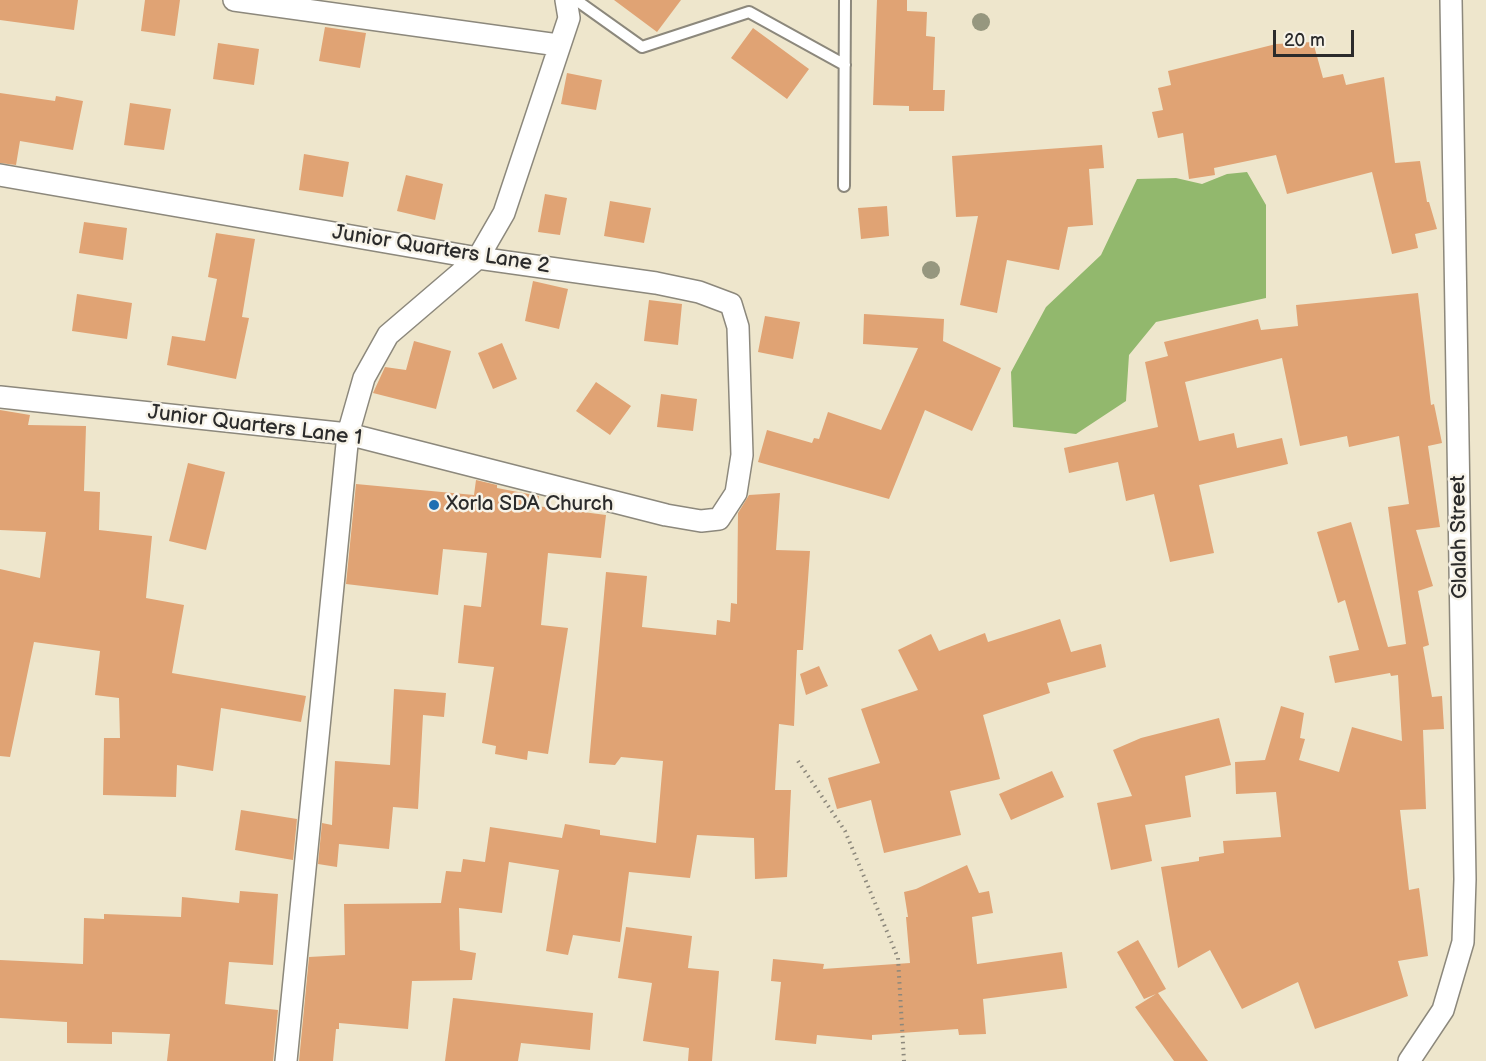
<!DOCTYPE html>
<html>
<head>
<meta charset="utf-8">
<style>
	body { margin:0 }
	#map { position:relative; width:1486px; height:1061px; overflow:hidden; background:#eee6cc; font-family:"Balsamiq Sans",sans-serif }
	canvas { display:block }
	.scale { position:absolute; left:1273px; top:30px; width:81px; height:27px; box-sizing:border-box; border:3px solid #2b2b2b; border-top:0; padding-left:8px; font-size:18px; line-height:21px; white-space:nowrap; color:#2b2b2b; -webkit-text-stroke:4px #f7f3e8; paint-order:stroke }
</style>
</head>
<body>
<div id="map">
<canvas width="1486" height="1061"></canvas>
<div class="scale">20 m</div>
</div>
<script>
const g = document.querySelector('canvas').getContext('2d');
g.lineJoin = 'round';
function paint(path, color) {
  g.fillStyle = color;
  g.fill(path, 'evenodd');
}
function shape(rows) {
  const path = new Path2D();
  for (const r of rows) {
    path.moveTo(r[0], r[1]);
    for (let i = 2; i < r.length; i += 2) path.lineTo(r[i], r[i + 1]);
  }
  return path;
}
function strokePath(path, color, width, dash) {
  g.strokeStyle = color;
  g.lineWidth = width;
  g.lineCap = dash ? 'butt' : 'round';
  g.setLineDash(dash || []);
  g.stroke(path);
}
function drawText(font, color, halo, rows, align = 'center') {
  g.font = font + ' "Balsamiq Sans",sans-serif';
  g.lineWidth = 5;
  g.setLineDash([]);
  g.textBaseline = 'middle';
  g.strokeStyle = halo;
  g.fillStyle = color;
  for (const [text, x, y, turn = 0] of rows) {
    g.save();
    g.translate(x, y);
    g.rotate((+turn || 0) * Math.PI / 180);
    g.textAlign = isNaN(turn) ? turn : align;
    if (halo) g.strokeText(text, 0, 0);
    g.fillText(text, 0, 0);
    g.restore();
  }
}
paint(shape([
	[1247,172,1266,205,1266,298,1156,322,1129,355,1126,401,1076,434,1013,427,1011,372,1046,307,1101,255,1137,179,1176,178,1202,184,1227,174]
]), '#92b86d');
paint(shape([
	[0,0,78,0,74,30,0,20],
	[145,0,180,0,175,36,141,31],
	[614,0,681,0,657,32],
	[877,0,907,0,907,11,927,12,926,36,935,37,933,90,945,90,944,111,909,111,909,106,873,105],
	[325,27,366,33,360,68,319,61],
	[753,28,809,69,787,99,731,58],
	[1313,42,1323,78,1343,74,1346,85,1384,77,1395,163,1420,161,1427,202,1429,202,1437,229,1415,234,1418,248,1392,254,1372,172,1287,194,1276,155,1214,168,1215,175,1189,179,1183,133,1158,138,1152,112,1163,110,1158,88,1171,85,1168,71,1276,44],
	[218,43,259,49,254,85,213,79],
	[567,73,602,80,596,110,561,104],
	[0,93,55,101,56,96,83,101,73,150,20,141,16,165,0,163],
	[130,103,171,109,164,150,124,145],
	[1102,145,1104,168,1089,169,1093,225,1068,227,1059,270,1007,260,997,313,960,305,978,216,956,217,952,156],
	[304,154,349,162,343,197,299,190],
	[406,175,443,184,435,220,397,211],
	[545,194,567,198,560,235,538,232],
	[610,201,651,208,644,243,604,236],
	[887,206,889,236,861,239,858,208],
	[84,222,127,228,123,260,79,253],
	[216,233,255,239,242,317,249,318,236,379,167,365,172,336,205,341,217,279,208,277],
	[533,281,568,289,559,329,525,321],
	[1418,293,1431,405,1434,404,1442,443,1428,446,1440,527,1416,530,1433,586,1418,591,1429,645,1423,647,1432,697,1442,696,1444,729,1423,730,1426,809,1400,810,1409,890,1419,888,1428,956,1398,961,1408,996,1315,1029,1298,982,1242,1009,1210,950,1178,968,1161,867,1199,861,1199,857,1224,853,1223,841,1281,837,1276,792,1236,794,1235,762,1265,760,1281,706,1304,713,1300,738,1305,739,1299,760,1339,772,1352,727,1402,741,1398,675,1391,676,1390,673,1335,683,1329,656,1359,650,1345,600,1338,603,1317,532,1351,522,1388,647,1406,644,1388,507,1409,504,1399,436,1349,447,1347,436,1300,446,1282,358,1185,382,1199,441,1234,433,1237,448,1282,438,1288,464,1199,485,1214,553,1170,562,1154,494,1126,501,1118,462,1069,473,1064,448,1158,427,1145,362,1168,356,1164,342,1258,319,1261,330,1298,326,1296,305],
	[77,294,132,303,127,339,72,331],
	[649,300,682,304,678,345,644,341],
	[864,314,944,319,943,341,1001,368,972,431,925,410,889,499,758,462,767,430,812,443,814,438,819,439,828,412,881,430,918,348,863,344],
	[765,316,800,322,793,359,758,352],
	[414,341,451,351,436,409,373,393,385,367,406,370],
	[502,343,517,379,493,389,478,353],
	[596,382,631,406,610,435,576,411],
	[661,394,697,399,693,431,657,427],
	[0,410,30,415,28,425,86,426,84,491,100,492,99,530,152,536,146,598,184,605,172,673,306,696,301,722,221,708,213,771,177,765,176,797,103,795,104,738,120,738,119,698,95,695,100,651,34,642,10,757,0,756,0,569,40,578,46,532,0,530],
	[188,463,225,472,206,550,169,541],
	[476,480,497,485,497,488,539,496,537,506,606,515,601,558,548,553,541,625,568,628,548,754,528,751,527,760,495,754,496,746,482,743,494,667,458,663,464,605,481,607,487,553,443,549,438,595,346,584,356,484,474,495],
	[780,493,776,550,810,551,803,650,797,650,794,726,779,724,775,790,791,790,787,877,755,879,754,838,697,835,690,878,629,872,620,942,573,935,568,955,546,951,559,870,509,862,502,913,459,908,460,950,476,953,472,980,412,981,408,1029,339,1023,339,1029,336,1029,333,1061,299,1061,309,957,345,955,344,904,441,903,446,871,461,872,463,859,485,862,490,827,562,838,565,824,600,830,600,835,656,843,663,761,621,757,615,765,589,763,606,572,647,576,642,627,716,635,717,620,730,622,731,603,737,604,738,513,749,495],
	[1060,619,1071,652,1101,644,1106,667,1047,683,1050,693,983,715,1000,779,950,791,961,835,884,853,871,800,837,809,828,778,880,763,861,709,918,690,898,650,931,634,939,651,985,633,988,642],
	[819,666,828,686,806,695,800,674],
	[394,689,446,693,444,717,423,715,418,809,393,807,389,849,339,844,337,867,318,864,322,823,332,825,335,761,390,765],
	[1219,718,1231,765,1185,776,1191,817,1145,825,1152,861,1111,870,1097,803,1132,796,1113,750,1141,738],
	[1052,771,1064,797,1011,820,999,794],
	[241,810,297,819,293,860,235,850],
	[967,865,979,893,989,891,993,913,972,917,977,964,1062,952,1067,988,983,999,986,1034,959,1035,958,1029,872,1035,872,1040,817,1035,816,1044,775,1040,781,982,771,981,773,959,824,964,823,969,910,963,906,917,908,917,904,892,916,889],
	[240,891,278,894,273,965,229,962,225,1004,278,1010,273,1061,167,1061,170,1034,112,1032,112,1044,67,1043,67,1022,0,1018,0,960,83,964,84,918,104,919,104,914,181,917,182,897,239,903],
	[626,927,692,936,688,968,719,971,712,1061,688,1061,689,1048,643,1041,652,983,618,978],
	[1138,940,1166,989,1158,993,1208,1061,1174,1061,1135,1007,1156,994,1144,999,1117,952],
	[453,998,593,1013,590,1050,521,1043,518,1061,445,1061]
]), '#e0a374');
const lane = shape([
	[576,0,642,47,749,12,845,65],
	[844,186,845,0]
]);
const street = shape([
	[234,0,558,45],
	[0,175,478,258,656,283,699,292,731,304,738,327,742,455,736,493,719,519,701,521,666,515,348,434,0,397],
	[286,1061,348,434,364,378,388,335,478,258,504,213,569,18,566,0],
	[1409,1061,1443,1010,1463,942,1465,879,1451,0]
]);
strokePath(lane, '#8c887c', 14);
strokePath(street, '#8c887c', 24);
strokePath(shape([
	[798,761,845,831,898,958,904,1061]
]), '#8c887c', 4, [1.5, 4.5]);
strokePath(lane, '#fff', 10);
strokePath(street, '#fff', 21);
g.fillStyle = '#96977f';
for (const [x, y] of [
	[981,22],
	[931,270]
]) {
  g.beginPath();
  g.arc(x, y, 9, 0, 2 * Math.PI);
  g.fill();
}
for (const [x, y, r, color] of [
	[434,505,6,"#1f6fb2"]
]) {
  const dot = new Path2D();
  dot.arc(x, y, r, 0, 2 * Math.PI);
  g.fillStyle = color;
  g.fill(dot);
  strokePath(dot, '#f7f3e8', 2);
}
drawText('21px', '#2b2b2b', '#f7f3e8', [
	["Junior Quarters Lane 2",441,250,9],
	["Junior Quarters Lane 1",255,426,7],
	["Glalah Street",1460,537,-91]
]);
drawText('21px', '#2b2b2b', '#f7f3e8', [
	["Xorla SDA Church",446,505]
], 'left');
</script>
</body>
</html>
